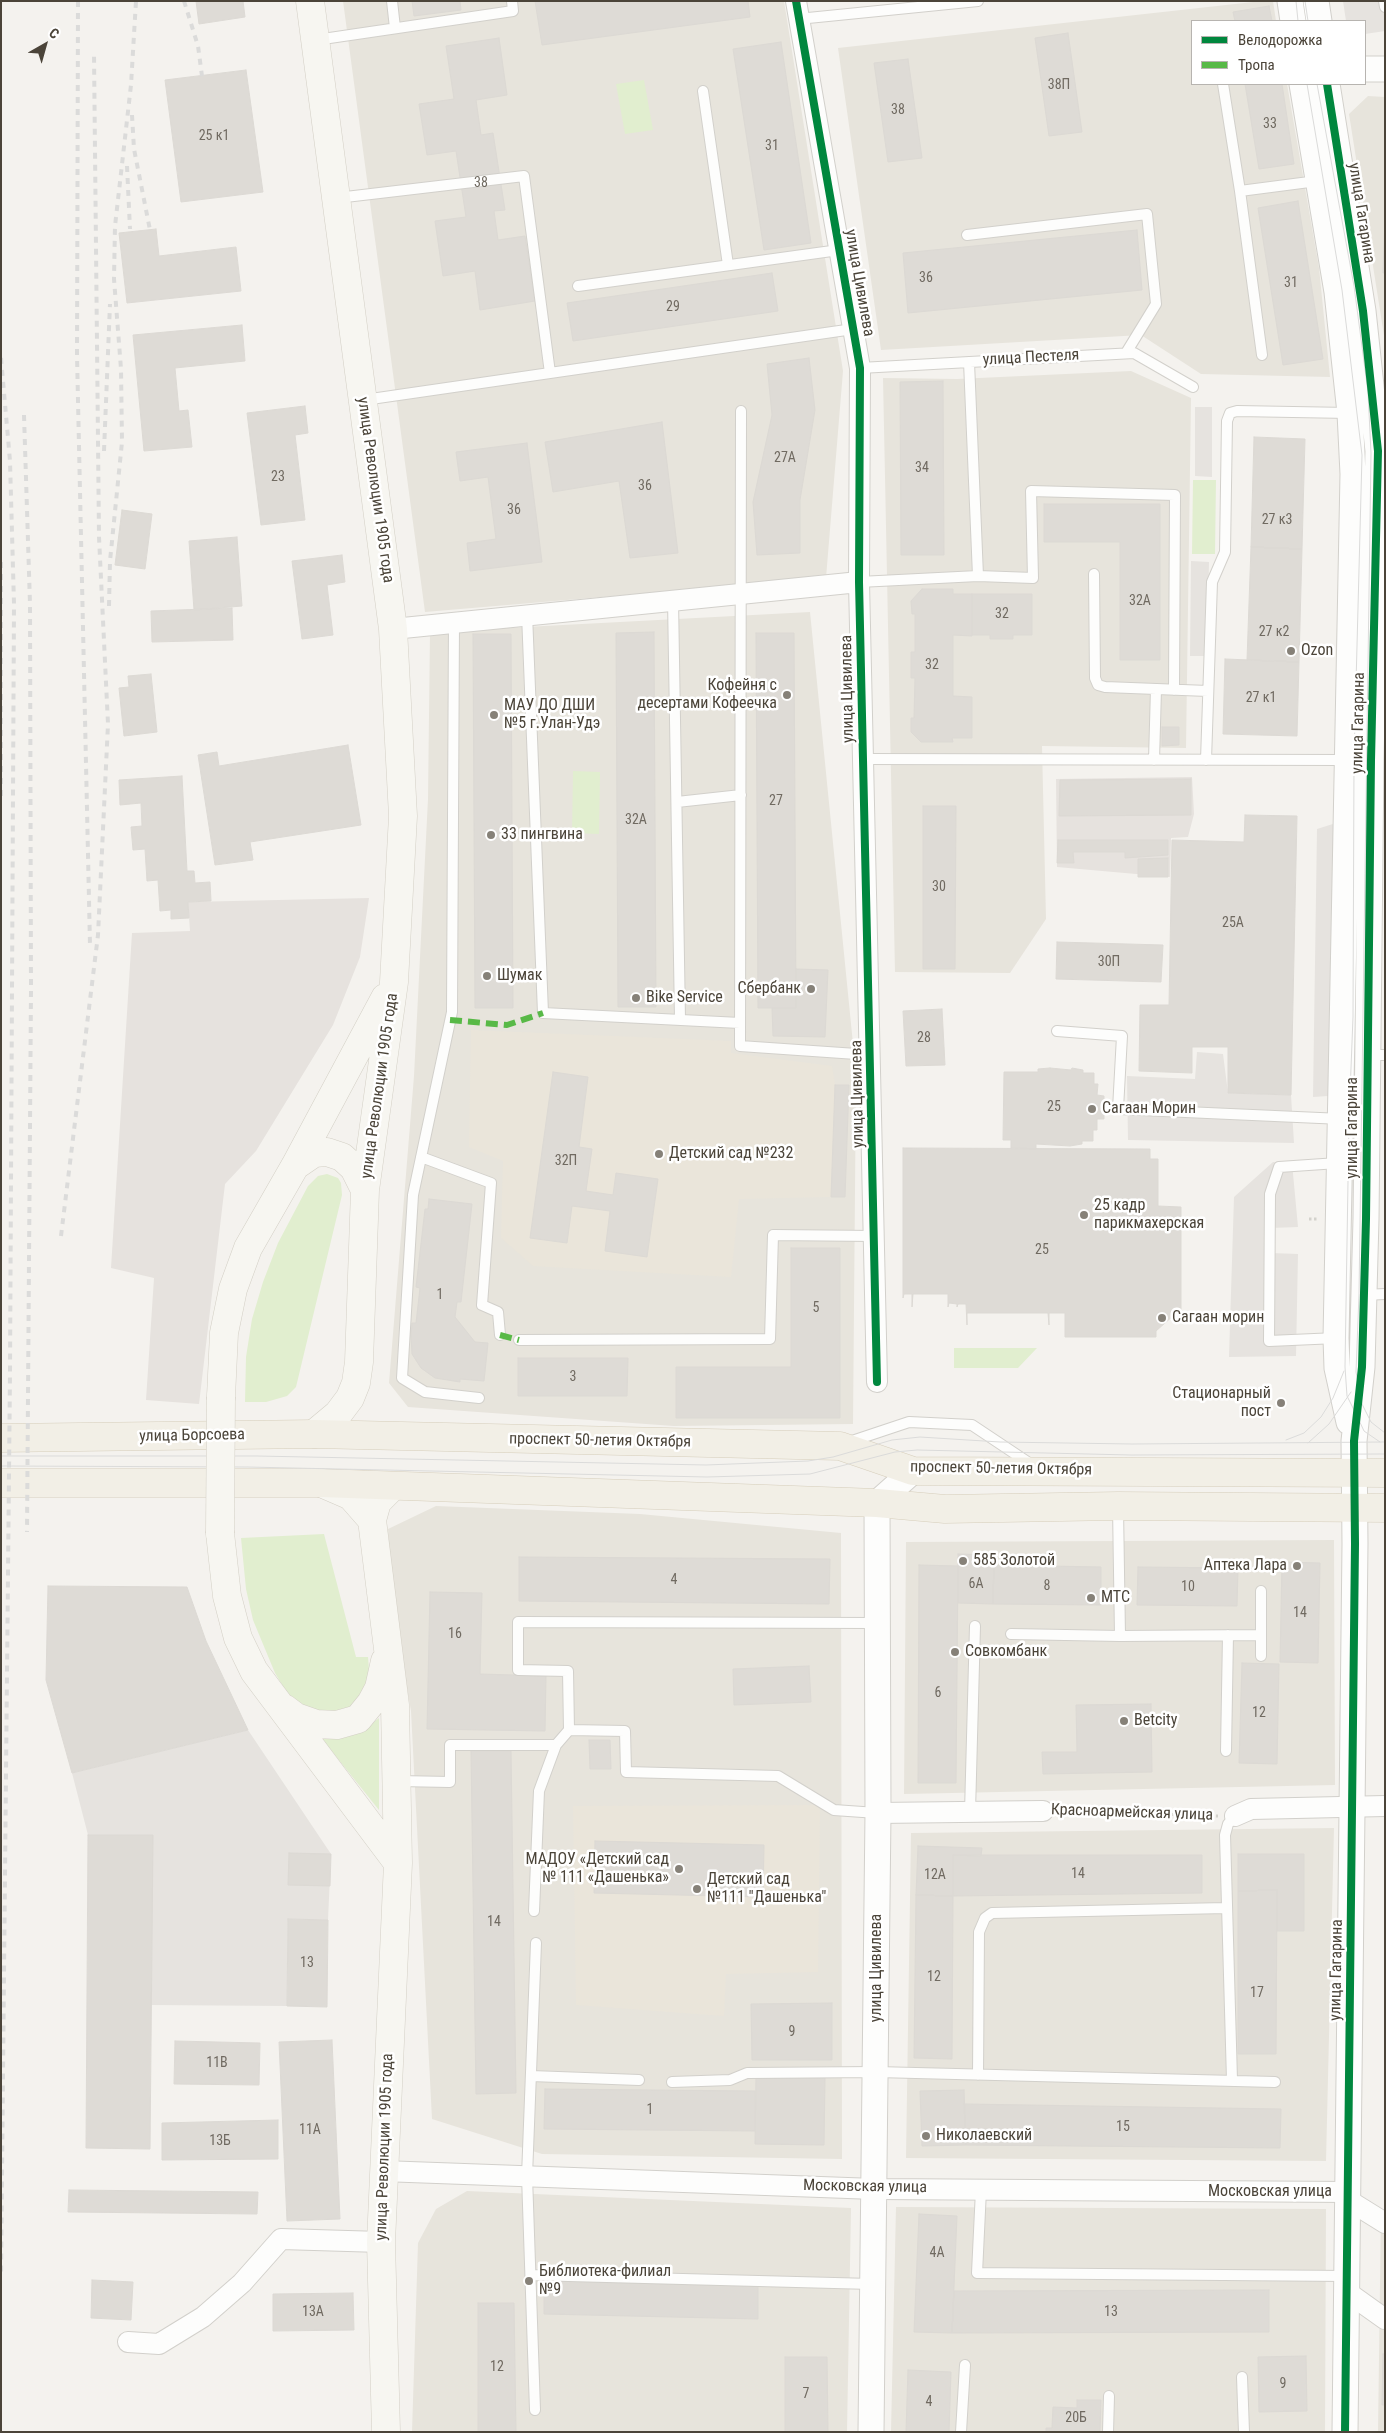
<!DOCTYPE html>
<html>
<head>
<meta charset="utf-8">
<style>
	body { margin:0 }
	#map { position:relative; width:1386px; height:2433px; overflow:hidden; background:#f4f2ee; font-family:"Roboto Condensed",sans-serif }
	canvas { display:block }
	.frame { position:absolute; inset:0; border:2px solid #4b4439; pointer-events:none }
	.legend { position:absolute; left:1191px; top:20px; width:175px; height:65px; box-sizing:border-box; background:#fff; border:1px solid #b7b4b0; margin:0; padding:6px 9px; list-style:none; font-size:15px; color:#4b4439 }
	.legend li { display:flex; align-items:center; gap:10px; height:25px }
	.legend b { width:25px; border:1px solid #b7b4b0 }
	.north { position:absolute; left:20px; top:20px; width:50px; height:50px; -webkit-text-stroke:4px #fff; paint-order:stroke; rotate:38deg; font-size:14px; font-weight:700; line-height:20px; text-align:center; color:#4b4439 }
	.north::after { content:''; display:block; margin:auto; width:18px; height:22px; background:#4b4439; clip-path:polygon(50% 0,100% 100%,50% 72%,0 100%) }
</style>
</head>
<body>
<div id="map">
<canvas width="1386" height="2433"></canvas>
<div class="frame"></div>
<ul class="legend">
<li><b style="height:6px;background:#00873e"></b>Велодорожка</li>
<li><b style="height:6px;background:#58b947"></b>Тропа</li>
</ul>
<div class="north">С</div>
</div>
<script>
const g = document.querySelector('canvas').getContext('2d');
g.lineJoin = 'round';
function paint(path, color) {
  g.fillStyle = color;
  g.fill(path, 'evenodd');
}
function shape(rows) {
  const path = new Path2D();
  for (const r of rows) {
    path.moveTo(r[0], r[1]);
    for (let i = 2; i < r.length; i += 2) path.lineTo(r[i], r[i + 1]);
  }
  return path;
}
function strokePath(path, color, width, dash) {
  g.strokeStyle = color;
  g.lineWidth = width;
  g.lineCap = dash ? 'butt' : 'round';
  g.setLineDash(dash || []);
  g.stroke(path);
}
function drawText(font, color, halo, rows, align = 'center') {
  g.font = font + ' "Roboto Condensed",sans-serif';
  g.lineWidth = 5;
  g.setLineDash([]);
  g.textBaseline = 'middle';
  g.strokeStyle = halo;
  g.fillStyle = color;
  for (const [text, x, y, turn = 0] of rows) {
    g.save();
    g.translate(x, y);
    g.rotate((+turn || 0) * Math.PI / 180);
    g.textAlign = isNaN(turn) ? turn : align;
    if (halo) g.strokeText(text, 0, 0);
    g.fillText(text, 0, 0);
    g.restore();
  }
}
paint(shape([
	[343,1,784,1,843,371,826,578,425,612],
	[1262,1,1273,1,1276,21,1192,21,1192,84,1287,84,1319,268,1330,377,1201,374,1141,335,881,350,838,48],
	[1368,96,1385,97,1385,342,1349,114],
	[1131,371,1191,398,1186,748,1042,746,1046,919,1010,973,895,972,883,378,957,379],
	[810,612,856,1074,853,1424,674,1426,408,1407,389,1383,414,1076,428,799,430,632],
	[436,1506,640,1514,841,1533,842,2159,542,2154,432,2119,411,1711,392,1602,388,1529],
	[1334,1540,1335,1785,904,1794,906,1542],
	[1334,1828,1326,2161,906,2158,911,1833],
	[467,2191,851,2208,847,2432,412,2432,418,2243,436,2209],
	[896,2207,1326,2209,1325,2432,891,2432],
	[1381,2210,1385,2210,1385,2432,1378,2432]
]), '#e7e4dc');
paint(shape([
	[1192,777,1194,814,1188,837,1171,838,1170,877,1057,867,1056,779],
	[369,898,360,957,333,1025,256,1151,225,1184,199,1404,146,1400,154,1278,111,1268,132,933,190,931,188,902]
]), '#e6e2de');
paint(shape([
	[471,1030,731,1041,731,1053,832,1066,835,1085,831,1197,739,1199,731,1277,533,1266,501,1238,503,1161,469,1147],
	[820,1805,818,1972,726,1974,724,2016,576,2005,573,1806]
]), '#eae5da');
paint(shape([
	[644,80,653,130,625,134,616,84],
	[1193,480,1216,480,1215,554,1192,554],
	[573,771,600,772,599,834,572,833],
	[327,1174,338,1178,341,1183,342,1195,296,1387,287,1396,266,1402,245,1402,246,1357,252,1319,263,1282,278,1243,308,1186,318,1176],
	[954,1348,1037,1348,1018,1368,954,1368],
	[324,1534,356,1657,368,1657,370,1681,353,1710,337,1716,302,1706,287,1693,275,1673,253,1620,246,1589,241,1538],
	[379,1718,379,1810,317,1733,333,1739,348,1736,363,1730]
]), '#e1eecf');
paint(shape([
	[1343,1,1385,1,1385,31,1365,34,1365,21,1346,21],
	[1195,407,1212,407,1212,477,1195,476],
	[1191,561,1209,562,1207,656,1190,656],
	[1336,823,1328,1096,1313,1097,1317,829],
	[1197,1052,1223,1054,1228,1093,1291,1095,1294,1143,1128,1140,1127,1076,1195,1079],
	[1273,1162,1292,1163,1298,1227,1271,1228,1271,1253,1298,1254,1296,1356,1229,1357,1234,1197],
	[248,1730,331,1854,328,1920,288,1919,287,2006,151,2005,152,1835,88,1835,72,1773]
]), '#e6e3df');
const building = shape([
	[196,1,243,1,245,17,199,24,196,1],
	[412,1,460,1,461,10,414,16,412,1],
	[535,1,748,1,750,17,542,45,535,1],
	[1269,6,1272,21,1235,21,1233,12,1269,6],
	[1068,33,1082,132,1049,136,1035,38,1068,33],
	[499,38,507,95,476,100,481,135,493,133,505,210,494,211,498,240,525,236,535,301,480,310,475,271,443,276,435,221,466,217,456,151,427,155,419,104,454,99,446,46,499,38],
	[781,42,811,243,764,250,733,49,781,42],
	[908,59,922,158,888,162,874,63,908,59],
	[246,70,263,192,181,202,165,80,246,70],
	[1245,84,1282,84,1294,164,1259,169,1245,84],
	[1298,201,1323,359,1283,365,1258,208,1298,201],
	[1385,220,1385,273,1383,273,1385,220],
	[156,229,159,256,236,247,241,291,127,303,119,233,156,229],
	[1137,230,1142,290,908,313,903,253,1137,230],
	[772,273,778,311,573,341,567,303,772,273],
	[242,325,245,361,175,368,179,411,188,410,192,447,144,451,133,335,242,325],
	[809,358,815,410,800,500,800,553,757,555,753,502,772,415,767,364,809,358],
	[943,381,944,555,901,555,900,382,943,381],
	[305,406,308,433,295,435,305,520,261,525,247,413,305,406],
	[662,422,678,553,630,558,619,481,553,492,545,442,662,422],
	[1254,437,1305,439,1302,549,1251,547,1254,437],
	[527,443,542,562,470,571,467,543,496,539,488,477,460,481,456,452,527,443],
	[1044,504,1160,504,1160,660,1120,660,1120,542,1044,542,1044,504],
	[122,510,152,514,145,569,115,565,122,510],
	[237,537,242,606,194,610,189,541,237,537],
	[1251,547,1302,549,1299,662,1247,660,1251,547],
	[342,555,345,582,327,585,333,635,302,639,292,561,342,555],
	[922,589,953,589,953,594,972,594,972,636,953,635,953,696,972,697,972,738,952,738,953,742,921,742,911,732,911,718,914,718,915,678,911,678,911,652,915,652,915,614,912,614,911,601,922,589],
	[972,594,1032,594,1032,635,1013,635,1013,639,990,639,990,635,972,635,972,594],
	[232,608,233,640,152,642,151,611,232,608],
	[654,632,656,1007,618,1007,616,633,654,632],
	[756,633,794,633,796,1008,758,1008,756,633],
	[473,634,511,634,513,1008,475,1008,473,634],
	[1225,659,1299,662,1297,736,1223,734,1225,659],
	[151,674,157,732,124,736,119,688,129,687,128,676,151,674],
	[1162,727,1179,727,1179,745,1162,746,1162,727],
	[348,745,361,825,250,842,253,860,215,865,198,755,217,752,219,766,348,745],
	[182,776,187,871,194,871,195,883,210,882,211,901,188,902,189,918,171,919,171,910,160,911,158,880,147,881,145,849,133,850,131,827,142,826,141,803,120,805,119,780,182,776],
	[1191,779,1191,815,1059,816,1060,780,1191,779],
	[923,806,956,806,955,969,923,969,923,806],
	[1245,815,1297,816,1291,1095,1228,1093,1228,1047,1192,1047,1192,1073,1139,1071,1140,1005,1169,1005,1172,840,1244,842,1245,815],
	[1058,840,1168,840,1168,855,1125,858,1125,852,1073,852,1074,863,1057,863,1058,840],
	[1168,858,1168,877,1138,877,1138,859,1168,858],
	[1057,942,1163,945,1161,982,1056,979,1057,942],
	[796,969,828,970,825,1037,773,1036,772,1008,796,1008,796,969],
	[942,1009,945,1065,906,1066,903,1011,942,1009],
	[1050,1068,1071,1070,1072,1068,1083,1070,1083,1073,1094,1073,1094,1084,1098,1084,1097,1095,1104,1096,1104,1119,1097,1119,1097,1130,1093,1130,1093,1141,1082,1141,1082,1144,1070,1146,1036,1144,1036,1149,1011,1149,1011,1140,1003,1140,1004,1072,1038,1072,1038,1069,1050,1068],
	[553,1072,588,1077,579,1147,592,1149,586,1191,613,1195,616,1173,658,1179,647,1257,605,1251,610,1211,572,1206,567,1243,530,1238,553,1072],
	[835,1085,849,1085,845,1197,831,1197,835,1085],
	[903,1148,1150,1149,1150,1159,1158,1159,1158,1206,1181,1207,1181,1315,1174,1315,1156,1331,1156,1337,1065,1337,1065,1313,1049,1313,1049,1325,1048,1313,967,1313,967,1325,966,1304,958,1304,957,1307,957,1304,949,1303,948,1307,948,1294,913,1294,912,1307,912,1294,904,1294,903,1298,903,1148],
	[429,1199,472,1204,461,1302,457,1302,455,1317,475,1342,488,1343,484,1381,460,1379,460,1382,435,1378,421,1368,412,1354,411,1336,412,1323,416,1323,420,1288,416,1287,425,1209,428,1209,429,1199],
	[791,1248,840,1248,840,1418,676,1418,676,1367,791,1367,791,1248],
	[518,1358,628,1358,627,1396,518,1396,518,1358],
	[958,1554,994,1555,993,1604,958,1603,958,1554],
	[519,1557,830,1559,829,1604,519,1601,519,1557],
	[1282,1562,1320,1563,1318,1663,1280,1662,1282,1562],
	[919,1565,958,1566,956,1783,918,1783,919,1565],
	[994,1565,1101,1567,1101,1605,993,1604,994,1565],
	[1138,1567,1238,1568,1237,1606,1137,1605,1138,1567],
	[48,1586,187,1587,206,1641,248,1730,72,1773,46,1680,48,1586],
	[430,1592,482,1593,480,1674,546,1676,545,1731,427,1729,430,1592],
	[1242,1663,1279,1664,1277,1764,1239,1763,1242,1663],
	[809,1666,811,1702,734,1705,733,1669,809,1666],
	[1151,1704,1152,1772,1043,1774,1042,1752,1077,1752,1076,1705,1151,1704],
	[589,1740,610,1740,611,1769,590,1769,589,1740],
	[471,1751,511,1751,516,2093,476,2094,471,1751],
	[88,1835,153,1835,150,2149,86,2148,88,1835],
	[595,1841,764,1845,763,1897,594,1893,595,1841],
	[918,1846,982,1848,981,1856,953,1855,953,1896,916,1895,918,1846],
	[289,1853,331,1854,330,1886,288,1885,289,1853],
	[1238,1854,1304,1854,1304,1931,1277,1931,1277,1890,1238,1891,1238,1854],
	[953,1855,1202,1855,1202,1893,953,1896,953,1855],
	[1277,1890,1276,2054,1238,2054,1238,1891,1277,1890],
	[916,1895,953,1896,952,2059,914,2058,916,1895],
	[288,1919,328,1920,327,2007,287,2006,288,1919],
	[832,2003,832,2060,752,2060,751,2004,832,2003],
	[332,2040,340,2219,287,2221,279,2042,332,2040],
	[175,2041,260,2043,259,2085,174,2084,175,2041],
	[756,2077,825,2078,824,2145,755,2144,756,2077],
	[545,2089,755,2091,755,2131,544,2129,545,2089],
	[964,2090,966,2145,922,2146,920,2091,964,2090],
	[964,2104,1281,2109,1280,2148,966,2145,964,2104],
	[278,2120,278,2159,162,2160,162,2123,278,2120],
	[69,2190,258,2192,257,2214,68,2212,69,2190],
	[919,2214,957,2216,952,2333,914,2332,919,2214],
	[544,2278,758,2283,758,2319,544,2314,544,2278],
	[92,2280,133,2282,131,2320,91,2318,92,2280],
	[1269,2290,1269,2332,952,2333,954,2291,1269,2290],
	[353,2293,354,2330,273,2331,273,2294,353,2293],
	[478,2303,514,2303,516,2432,478,2432,478,2303],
	[1383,2354,1385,2354,1385,2405,1382,2405,1383,2354],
	[1306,2356,1307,2411,1259,2412,1258,2357,1306,2356],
	[785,2357,827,2357,828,2432,785,2432,785,2357],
	[908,2370,951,2372,949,2432,906,2432,908,2370],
	[1077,2400,1101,2400,1100,2431,1046,2432,1046,2428,1052,2428,1053,2407,1077,2408,1077,2400]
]);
paint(building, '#dedbd6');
strokePath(building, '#dcd9d4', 1);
const service = shape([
	[392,1,395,28],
	[1384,1,1385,7],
	[798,19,978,1],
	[316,40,513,11,512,1],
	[1223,84,1240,191],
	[703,91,728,265],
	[337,198,524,176,550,373],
	[967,235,1147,214,1156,304,1126,353],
	[578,286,839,250],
	[1262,355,1240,191,1317,181],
	[969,362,978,576],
	[860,368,1134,353,1193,387],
	[364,400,853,329],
	[741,411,740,1046,871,1055],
	[1094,574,1095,678,1098,685,1105,687,1208,691],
	[859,582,978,576,1033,578,1031,491,1175,495,1174,690],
	[673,600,680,1019],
	[527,614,543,1013,740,1023],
	[454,621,452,1012,413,1195,402,1378,425,1392,479,1398],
	[863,759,1347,760],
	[1154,760,1156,689],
	[1206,760,1212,582,1225,552,1227,421,1230,413,1237,411,1349,413],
	[677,802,741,795],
	[1057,1031,1122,1036,1118,1109,1342,1119,1368,1118],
	[1368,1055,1385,1055],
	[421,1157,491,1183,482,1305,498,1312,500,1335],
	[1364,1295,1385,1294],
	[1337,1338,1269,1341,1270,1194,1279,1167,1338,1163],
	[519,1340,770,1339,773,1235,874,1236],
	[849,1442,909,1422,972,1425,1032,1465],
	[1118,1507,1120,1636],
	[1011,1634,1120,1636,1261,1635],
	[1261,1656,1261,1591],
	[569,1730,625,1731,626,1772,778,1776,834,1810,877,1813],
	[556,1745,569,1730,568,1671,518,1670,518,1622,877,1623],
	[1226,1751,1228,1635],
	[398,1781,450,1782,450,1745,556,1745,539,1791,534,1911],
	[970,1812,975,1626],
	[978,2075,979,1932,985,1918,992,1913,1226,1908],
	[531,2076,639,2080],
	[1232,2080,1225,1835,1228,1824,1235,1816],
	[672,2082,730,2080,747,2073,876,2072,1275,2082],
	[981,2190,977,2273,1347,2276],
	[531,2275,872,2284],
	[1242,2377,1244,2432],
	[535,2410,527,2176,536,1943],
	[961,2432,965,2365],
	[1108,2432,1109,2396]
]);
const minor = shape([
	[796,1,860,368,859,582,877,1382],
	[393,629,859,582],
	[878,1813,1043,1811],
	[1235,1816,1251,1809,1385,1806],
	[382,2171,875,2189,1349,2192],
	[1348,2200,1385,2223],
	[1347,2292,1385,2319],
	[128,2342,159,2344,203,2317,242,2283,281,2239,381,2242]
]);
const tertiary = shape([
	[1290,1,1293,21],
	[1316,1,1319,21],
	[1365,69,1385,69],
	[1302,84,1337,292,1350,413,1353,474,1336,1338,1337,1368,1349,1422],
	[1327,84,1363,311,1378,451,1371,760,1366,1219,1362,1367,1354,1441,1355,1544,1345,2432],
	[871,2432,878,1813,877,1503,913,1471]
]);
const secondary = shape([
	[310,1,393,629,403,816,394,982,365,1190,359,1362,356,1383,350,1398,338,1414,314,1434],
	[295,1166,314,1153,327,1152,342,1157,354,1168,365,1190],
	[221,1397,224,1333,233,1289,248,1248,295,1166,385,998],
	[321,1483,351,1496,372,1520],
	[220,1533,227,1596,238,1638,254,1671,398,1863],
	[284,1708,296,1717,316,1724,337,1725,358,1719,371,1703,379,1688,385,1661],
	[386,2432,381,2242,398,1863,395,1705,372,1520,377,1502,392,1487]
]);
const primary = shape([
	[1,1438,314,1434,840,1446,913,1471,1385,1473],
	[1,1483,321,1483,877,1503,945,1509,1118,1506,1385,1508]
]);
strokePath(service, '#d2d0cb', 12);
strokePath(minor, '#d2d0cb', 22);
strokePath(tertiary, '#d2d0cb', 27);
strokePath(secondary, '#d3cfc5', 29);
strokePath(primary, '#d6cebb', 29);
strokePath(shape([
	[1309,1219,1317,1219],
	[1061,1811,1218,1816]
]), '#d3d2cc', 3, [2.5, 2.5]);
strokePath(service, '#fdfdfc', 10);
strokePath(minor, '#fdfdfc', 20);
strokePath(tertiary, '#fdfdfc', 25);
strokePath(secondary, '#f7f6f1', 28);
strokePath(primary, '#f2efe6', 28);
strokePath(shape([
	[1296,1,1298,21],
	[1305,1,1308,21],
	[1307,84,1342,290,1362,455,1354,760,1353,1017,1349,1119,1345,1367,1347,1396,1357,1416,1364,1431,1380,1442],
	[1317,84,1354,286,1368,392,1371,453,1359,1294,1356,1372,1362,1404,1371,1422,1385,1433],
	[1286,1440,1304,1433,1321,1417,1333,1398,1344,1371],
	[1308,1443,1329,1424,1351,1392],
	[1,1456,257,1456,706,1465,808,1461,833,1457,892,1440,920,1437,1000,1442,1132,1444,1385,1442],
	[1,1466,247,1467,707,1477,810,1474,895,1452,917,1450,1131,1455,1385,1454]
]), '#dbdbda', 1);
strokePath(shape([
	[78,1,77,355,90,945],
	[184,1,198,46,202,76],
	[132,115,134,149,150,230],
	[127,166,130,229],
	[1,358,10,461,14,604,10,1373,1,2276],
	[24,415,30,604,31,990,27,1532],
	[104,451,110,304],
	[1,562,1,802],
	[109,606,110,561,122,442,121,369,114,279,115,226,131,85,136,1],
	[61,1236,98,935,108,724,99,537,94,54]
]), '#dbdbda', 4, [6, 6]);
const secondaryBridge = shape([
	[220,1533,221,1397]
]);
strokePath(secondaryBridge, '#d3cfc5', 29, []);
strokePath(secondaryBridge, '#f7f6f1', 28);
strokePath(shape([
	[450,1020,507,1025,543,1013],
	[500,1335,519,1340]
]), '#58b947', 6, [12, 6]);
strokePath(shape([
	[796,1,860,368,859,582,877,1382],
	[1327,84,1363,311,1378,451,1371,760,1366,1219,1362,1367,1354,1441,1355,1544,1345,2432]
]), '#00873e', 8);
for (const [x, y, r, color] of [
	[1291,651,5,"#868178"],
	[787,695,5,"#868178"],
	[494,715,5,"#868178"],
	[491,835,5,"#868178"],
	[487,976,5,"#868178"],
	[811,989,5,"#868178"],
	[636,998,5,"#868178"],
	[1092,1109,5,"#868178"],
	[659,1154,5,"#868178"],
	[1084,1215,5,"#868178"],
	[1162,1318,5,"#868178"],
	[1281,1403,5,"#868178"],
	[963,1561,5,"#868178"],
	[1297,1566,5,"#868178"],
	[1091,1598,5,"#868178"],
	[955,1652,5,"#868178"],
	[1124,1721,5,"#868178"],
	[679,1869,5,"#868178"],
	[697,1889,5,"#868178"],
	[926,2136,5,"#868178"],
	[529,2281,5,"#868178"]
]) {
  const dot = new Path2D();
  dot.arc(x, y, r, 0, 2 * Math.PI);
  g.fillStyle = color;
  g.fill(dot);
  strokePath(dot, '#fff', 2);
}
drawText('14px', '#706a61', null, [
	["38П",1059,85],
	["38",898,110],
	["33",1270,124],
	["25 к1",214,136],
	["31",772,146],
	["38",481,183],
	["36",926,278],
	["31",1291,283],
	["29",673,307],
	["27А",785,458],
	["34",922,468],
	["23",278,477],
	["36",645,486],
	["36",514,510],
	["27 к3",1277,520],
	["32А",1140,601],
	["32",1002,614],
	["27 к2",1274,632],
	["32",932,665],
	["27 к1",1261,698],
	["27",776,801],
	["32А",636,820],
	["30",939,887],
	["25А",1233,923],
	["30П",1109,962],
	["28",924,1038],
	["25",1054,1107],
	["32П",566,1161],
	["25",1042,1250],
	["1",440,1295],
	["5",816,1308],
	["3",573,1377],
	["4",674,1580],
	["6А",976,1584],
	["8",1047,1586],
	["10",1188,1587],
	["14",1300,1613],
	["16",455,1634],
	["6",938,1693],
	["12",1259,1713],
	["14",1078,1874],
	["12А",935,1875],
	["14",494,1922],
	["13",307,1963],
	["12",934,1977],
	["17",1257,1993],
	["9",792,2032],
	["11В",217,2063],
	["1",650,2110],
	["15",1123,2127],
	["11А",310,2130],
	["13Б",220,2141],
	["4А",937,2253],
	["13А",313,2312],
	["13",1111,2312],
	["12",497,2367],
	["9",1283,2384],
	["7",806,2394],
	["4",929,2402],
	["20Б",1076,2418]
]);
drawText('16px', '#4b4439', '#fff', [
	["улица Гагарина",1361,213,81],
	["улица Цивилева",859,283,80],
	["улица Пестеля",1031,358,-3],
	["улица Революции 1905 года",375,490,82],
	["улица Цивилева",848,689,-91],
	["улица Гагарина",1359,723,-89],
	["улица Революции 1905 года",380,1086,-82],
	["улица Цивилева",858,1094,-91],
	["улица Гагарина",1353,1128,-90],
	["улица Борсоева",192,1436,-1],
	["проспект 50-летия Октября",600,1441,1],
	["проспект 50-летия Октября",1001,1469,1],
	["Красноармейская улица",1132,1813,2],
	["улица Цивилева",877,1968,-90],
	["улица Гагарина",1337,1970,-89],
	["улица Революции 1905 года",385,2147,-88],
	["Московская улица",865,2187,1],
	["Московская улица",1270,2192]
]);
drawText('16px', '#4b4439', '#fff', [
	["Ozon",1301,651],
	["Кофейня с",777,686,"right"],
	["десертами Кофеечка",777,704,"right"],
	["МАУ ДО ДШИ",504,706],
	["№5 г.Улан-Удэ",504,724],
	["33 пингвина",501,835],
	["Шумак",497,976],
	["Сбербанк",801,989,"right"],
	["Bike Service",646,998],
	["Сагаан Морин",1102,1109],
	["Детский сад №232",669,1154],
	["25 кадр",1094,1206],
	["парикмахерская",1094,1224],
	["Сагаан морин",1172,1318],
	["Стационарный",1271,1394,"right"],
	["пост",1271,1412,"right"],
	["585 Золотой",973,1561],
	["Аптека Лара",1287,1566,"right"],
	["МТС",1101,1598],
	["Совкомбанк",965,1652],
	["Betcity",1134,1721],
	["МАДОУ «Детский сад",669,1860,"right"],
	["№ 111 «Дашенька»",669,1878,"right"],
	["Детский сад",707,1880],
	["№111 \"Дашенька\"",707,1898],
	["Николаевский",936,2136],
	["Библиотека-филиал",539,2272],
	["№9",539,2290]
], 'left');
</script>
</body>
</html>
